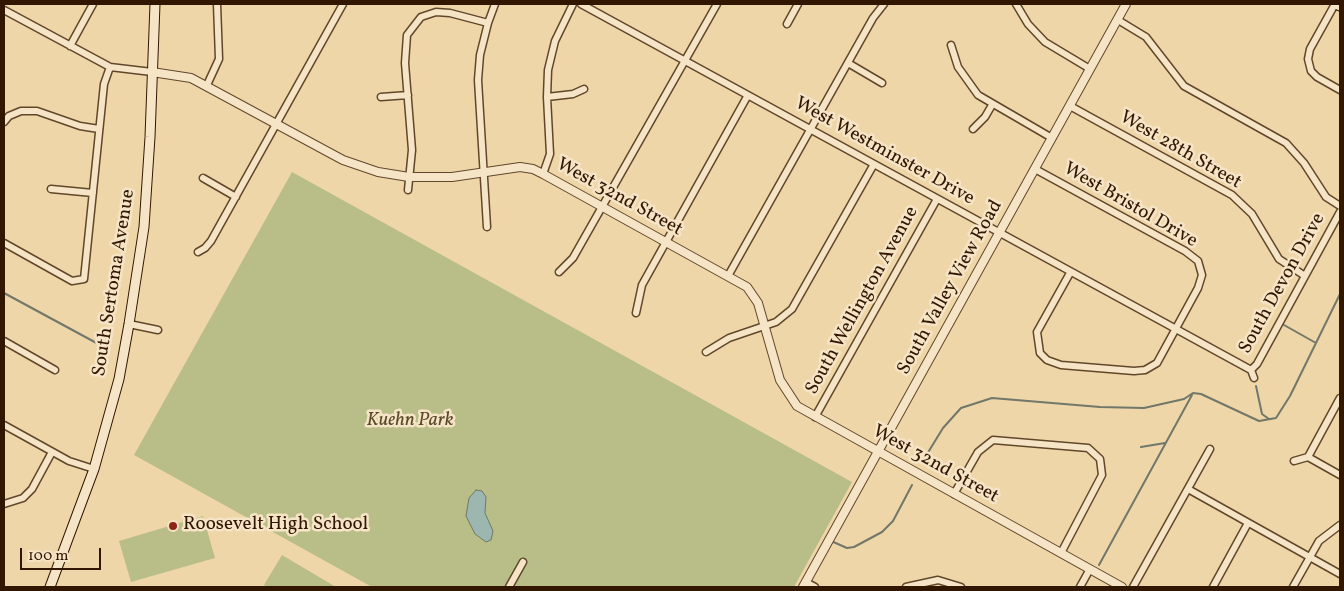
<!DOCTYPE html>
<html>
<head>
<meta charset="utf-8">
<style>
	body { margin:0 }
	#map { position:relative; width:1344px; height:591px; overflow:hidden; background:#efd6a8; font-family:Vollkorn,serif }
	canvas { display:block }
	.frame { position:absolute; inset:0; border:5px solid #321700; pointer-events:none }
	.scale { position:absolute; left:20px; top:548px; width:81px; height:22px; box-sizing:border-box; border:2px solid #321700; border-top:0; padding-left:6px; font-size:15px; line-height:18px; white-space:nowrap; color:#321700; -webkit-text-stroke:4px #f5e4c6; paint-order:stroke }
</style>
</head>
<body>
<div id="map">
<canvas width="1344" height="591"></canvas>
<div class="frame"></div>
<div class="scale">100 m</div>
</div>
<script>
const g = document.querySelector('canvas').getContext('2d');
g.lineJoin = 'round';
function paint(path, color) {
  g.fillStyle = color;
  g.fill(path, 'evenodd');
}
function shape(rows) {
  const path = new Path2D();
  for (const r of rows) {
    path.moveTo(r[0], r[1]);
    for (let i = 2; i < r.length; i += 2) path.lineTo(r[i], r[i + 1]);
  }
  return path;
}
function strokePath(path, color, width, dash) {
  g.strokeStyle = color;
  g.lineWidth = width;
  g.lineCap = dash ? 'butt' : 'round';
  g.setLineDash(dash || []);
  g.stroke(path);
}
function drawText(font, color, halo, rows, align = 'center') {
  g.font = font + ' Vollkorn,serif';
  g.lineWidth = 5;
  g.setLineDash([]);
  g.textBaseline = 'middle';
  g.strokeStyle = halo;
  g.fillStyle = color;
  for (const [text, x, y, turn = 0] of rows) {
    g.save();
    g.translate(x, y);
    g.rotate((+turn || 0) * Math.PI / 180);
    g.textAlign = isNaN(turn) ? turn : align;
    if (halo) g.strokeText(text, 0, 0);
    g.fillText(text, 0, 0);
    g.restore();
  }
}
paint(shape([
	[292,172,852,482,794,587,372,587,134,455],
	[203,516,215,558,131,582,119,541],
	[282,555,336,587,267,587,264,585]
]), '#b9be88');
const water = shape([
	[476,490,482,491,486,497,485,513,493,531,491,540,486,542,475,534,466,516,469,498,476,490]
]);
paint(water, '#9bb7af');
strokePath(water, '#717769', 1);
strokePath(shape([
	[4,293,102,346],
	[1284,325,1316,343],
	[1256,386,1262,414,1269,419],
	[1141,447,1165,443],
	[924,459,943,428,961,408,992,398,1100,407,1144,408,1184,399,1193,393,1201,394,1259,421,1276,418,1290,396,1340,294],
	[831,541,847,548,854,547,882,532,893,521,912,485],
	[1099,565,1192,395]
]), '#717769', 2);
const minor = shape([
	[581,4,1251,370],
	[1016,4,1028,24,1045,42,1090,69],
	[1335,4,1310,49,1308,59,1311,71,1317,77,1340,90],
	[4,10,110,67,152,72],
	[1118,20,1146,37,1184,86,1286,143,1304,163,1326,197,1340,206],
	[787,24,798,4],
	[951,45,958,67,978,95,1052,138],
	[70,46,93,4],
	[848,63,882,83],
	[207,85,219,59,217,4],
	[381,97,408,95],
	[547,97,573,94,584,89],
	[1070,106,1232,195,1252,214,1279,259,1305,276],
	[4,122,9,116,21,111,37,111,80,126,99,129],
	[973,129,985,117,992,105],
	[1035,169,1185,251,1198,261,1202,275,1198,288,1157,363,1145,370,1134,371,1061,365,1047,360,1040,353,1037,332,1070,273],
	[543,174,550,154,547,97,548,70,555,41,573,4],
	[203,178,236,197],
	[51,189,93,193],
	[408,190,412,150,405,63,407,35,421,17,436,12,450,13,488,23],
	[487,227,478,80,480,55,488,23,495,4],
	[4,243,72,281,84,279,104,84,110,67],
	[198,252,205,248,211,241,343,4],
	[559,272,573,258,717,4],
	[728,276,873,18,884,4],
	[636,313,642,285,748,95],
	[129,324,158,330],
	[4,341,55,370],
	[706,352,729,338,776,322,792,309,874,164],
	[1251,370,1257,364,1340,212],
	[1251,370,1254,378],
	[815,417,937,199],
	[4,425,69,461,94,469],
	[1308,457,1340,398],
	[1294,461,1308,457,1340,475],
	[1188,489,1340,574],
	[954,494,978,452,993,440,1088,448,1100,459,1102,475,1061,553],
	[4,504,23,498,32,489,52,452],
	[806,582,815,587],
	[509,587,523,562],
	[906,587,938,580,961,587],
	[1080,587,1090,569],
	[1133,587,1210,449],
	[1213,587,1248,523],
	[1293,587,1319,541,1340,525]
]);
const tertiary = shape([
	[152,72,191,78,343,160,378,172,409,177,452,177,520,167,533,169,543,174,747,287,758,303,780,380,797,406,1122,587],
	[803,587,1126,4]
]);
const secondary = shape([
	[1336,4,1340,6],
	[50,587,94,469,119,379,129,324,144,227,150,137,155,4]
]);
strokePath(minor, '#61472a', 9);
strokePath(tertiary, '#61472a', 10);
strokePath(secondary, '#321700', 11);
strokePath(minor, '#f5e4c6', 6);
strokePath(tertiary, '#f5e4c6', 8);
strokePath(secondary, '#f5e4c6', 9);
for (const [x, y, r, color] of [
	[173,526,5,"#8f2418"]
]) {
  const dot = new Path2D();
  dot.arc(x, y, r, 0, 2 * Math.PI);
  g.fillStyle = color;
  g.fill(dot);
  strokePath(dot, '#f5e4c6', 2);
}
drawText('19px', '#321700', '#f5e4c6', [
	["West 28th Street",1180,151,30],
	["West Westminster Drive",884,152,29],
	["West 32nd Street",619,198,29],
	["West Bristol Drive",1130,206,30],
	["South Sertoma Avenue",115,283,-81],
	["South Devon Drive",1283,284,-61],
	["South Valley View Road",951,288,-61],
	["South Wellington Avenue",863,301,-61],
	["West 32nd Street",935,465,29]
]);
drawText('italic 19px', '#5a4929', '#f5e4c6', [
	["Kuehn Park",410,422]
]);
drawText('19px', '#321700', '#f5e4c6', [
	["Roosevelt High School",183,526]
], 'left');
</script>
</body>
</html>
